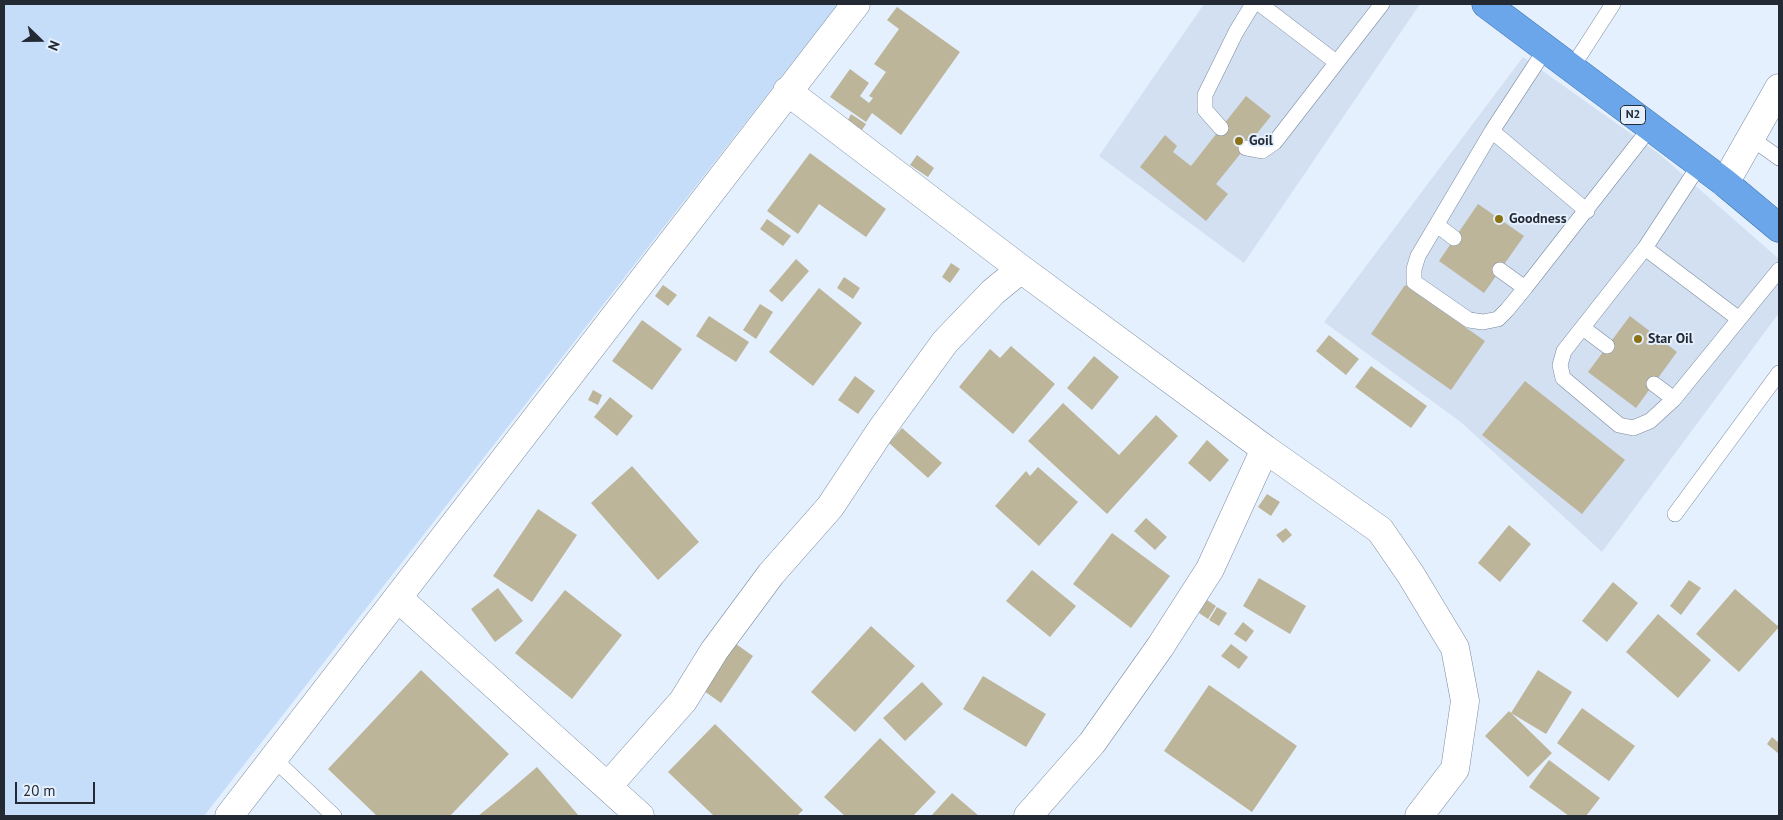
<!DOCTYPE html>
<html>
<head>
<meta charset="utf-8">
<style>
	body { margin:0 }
	#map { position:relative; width:1783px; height:820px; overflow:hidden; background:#e5f0fe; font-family:"PT Sans",sans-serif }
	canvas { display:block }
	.frame { position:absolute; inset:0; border:5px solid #232a33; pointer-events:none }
	.north { position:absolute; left:15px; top:15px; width:50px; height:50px; -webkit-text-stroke:4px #e5f0fe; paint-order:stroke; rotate:112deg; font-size:14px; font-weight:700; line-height:20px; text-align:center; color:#232a33 }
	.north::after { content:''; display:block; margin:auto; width:18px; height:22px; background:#232a33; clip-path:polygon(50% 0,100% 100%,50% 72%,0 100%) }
	.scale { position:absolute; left:15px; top:782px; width:80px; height:22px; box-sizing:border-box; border:2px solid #232a33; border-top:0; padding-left:6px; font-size:15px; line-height:18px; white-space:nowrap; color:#232a33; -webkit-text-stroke:4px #e5f0fe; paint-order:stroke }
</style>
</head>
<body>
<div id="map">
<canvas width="1783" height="820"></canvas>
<div class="frame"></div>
<div class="north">N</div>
<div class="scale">20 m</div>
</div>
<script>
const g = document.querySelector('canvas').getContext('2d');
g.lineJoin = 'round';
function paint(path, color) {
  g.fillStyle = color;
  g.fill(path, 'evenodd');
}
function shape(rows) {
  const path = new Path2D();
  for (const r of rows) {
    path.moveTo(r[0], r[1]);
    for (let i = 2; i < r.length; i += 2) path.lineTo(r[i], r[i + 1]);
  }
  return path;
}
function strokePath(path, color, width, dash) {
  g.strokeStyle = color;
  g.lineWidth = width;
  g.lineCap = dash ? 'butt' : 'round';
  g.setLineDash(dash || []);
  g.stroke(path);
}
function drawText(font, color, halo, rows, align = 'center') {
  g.font = font + ' "PT Sans",sans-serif';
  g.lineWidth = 4;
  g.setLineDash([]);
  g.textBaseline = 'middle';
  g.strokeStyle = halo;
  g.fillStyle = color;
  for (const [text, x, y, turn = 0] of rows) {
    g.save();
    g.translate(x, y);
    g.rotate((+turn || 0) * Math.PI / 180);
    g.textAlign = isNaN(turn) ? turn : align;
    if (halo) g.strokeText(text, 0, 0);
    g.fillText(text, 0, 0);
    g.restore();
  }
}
paint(shape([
	[1204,4,1420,4,1244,263,1099,156],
	[1523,57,1658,153,1779,259,1779,313,1602,552,1462,423,1324,322]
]), '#d3e0f2');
paint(shape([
	[4,4,838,4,204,816,4,816]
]), '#c6ddf9');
paint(shape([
	[897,7,960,52,901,135,872,113,866,122,830,97,850,69,869,83,860,96,869,103,873,98,869,96,886,72,874,64,899,29,887,20],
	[1246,96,1271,116,1216,184,1228,194,1206,221,1140,167,1165,135,1177,146,1173,152,1191,166],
	[851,114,866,124,862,130,848,120],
	[810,153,886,209,866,237,819,204,798,234,767,211],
	[917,155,934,168,928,177,910,165],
	[1478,204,1524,236,1484,293,1439,261],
	[767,219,791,236,783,246,760,229],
	[796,259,809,271,782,302,769,291],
	[951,263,960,269,950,283,942,277],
	[844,277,860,288,853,299,837,288],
	[663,285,677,295,668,306,655,296],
	[1405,285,1485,341,1451,390,1371,334],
	[819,288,862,323,813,386,769,352],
	[760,304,773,312,756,339,743,330],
	[709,316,749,342,736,362,696,336],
	[1630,316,1677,352,1636,408,1588,372],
	[642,320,682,349,652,390,612,361],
	[1329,335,1359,359,1346,375,1316,351],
	[1011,346,1055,384,1013,434,959,387,990,349,1000,358],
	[1094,356,1119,377,1092,410,1067,388],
	[1371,366,1427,406,1411,428,1355,387],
	[855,376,875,391,858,414,838,400],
	[1525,381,1625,460,1582,514,1482,435],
	[593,390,602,395,598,405,588,400],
	[610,397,633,416,617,436,594,417],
	[1063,403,1119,455,1156,415,1178,436,1107,514,1028,441],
	[902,428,942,463,928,478,889,443],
	[1207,440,1229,460,1210,482,1188,463],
	[632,466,699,542,658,580,591,503],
	[1038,467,1078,502,1039,546,995,506,1026,471,1030,476],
	[1267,494,1280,502,1271,516,1258,507],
	[538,509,577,535,532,602,493,576],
	[1146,518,1167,537,1155,550,1134,531],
	[1509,525,1531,544,1500,582,1478,563],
	[1286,528,1292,535,1283,543,1276,535],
	[1112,533,1170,576,1131,628,1073,584],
	[1032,570,1076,606,1050,637,1006,601],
	[1259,578,1306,606,1290,634,1243,606],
	[1689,580,1701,588,1681,615,1670,606],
	[1613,582,1638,603,1607,642,1582,621],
	[498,588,523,621,495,642,471,609],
	[1735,589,1779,627,1739,672,1696,634],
	[565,590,622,635,572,699,515,653],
	[1207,600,1216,606,1208,619,1199,613],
	[1217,607,1227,613,1219,626,1209,620],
	[1658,614,1711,660,1678,698,1626,652],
	[1243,622,1254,631,1246,642,1234,634],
	[871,626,915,666,855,732,811,692],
	[736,644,753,656,721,703,704,691],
	[1231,644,1248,657,1239,669,1221,656],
	[421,670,509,754,450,816,377,816,328,769],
	[1538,670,1572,692,1546,734,1511,713],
	[983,676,1046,714,1026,747,963,709],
	[922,682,943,704,905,741,883,718],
	[1209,685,1297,746,1252,812,1164,751],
	[1582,708,1635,746,1609,781,1557,743],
	[1509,711,1552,753,1528,777,1485,736],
	[715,724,803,810,797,816,714,816,668,772],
	[1772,737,1779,743,1779,754,1767,744],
	[880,738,936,792,913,816,845,816,824,797],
	[1549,760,1600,798,1586,816,1569,816,1529,787],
	[537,767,579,816,478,816,509,791],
	[952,793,979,816,931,816]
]), '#bdb59a');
const service = shape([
	[1260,4,1336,62],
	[1545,50,1492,131,1418,256,1414,269,1414,282,1469,320,1483,322,1498,319,1507,310,1525,288,1650,128],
	[1571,69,1613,4],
	[1221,128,1205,110,1205,95,1236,32,1253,4],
	[1492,131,1587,211],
	[1751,138,1779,158],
	[1246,148,1262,151,1275,142,1382,4],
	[1700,164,1645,248,1564,351,1560,365,1563,378,1619,425,1633,428,1650,421,1674,399,1779,270],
	[1437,225,1454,238],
	[1645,248,1739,319],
	[1500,270,1525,288],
	[1583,328,1607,346],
	[1654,384,1674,399],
	[1675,514,1779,373],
	[273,758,334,816]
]);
const minor = shape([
	[787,91,1021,269,1265,449,1210,569,1160,647,1092,743,1028,816],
	[1725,183,1779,88],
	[1265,449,1380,530,1411,575,1455,648,1465,701,1455,769,1419,816],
	[398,598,640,816],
	[608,786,683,701,714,651,771,574,830,507,881,430,945,342,993,292,1021,269],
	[229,816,856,4]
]);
const trunk = shape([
	[1486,4,1725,183,1779,228]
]);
strokePath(service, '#798a9f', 16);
strokePath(minor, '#798a9f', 29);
strokePath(trunk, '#3b6ca6', 29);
strokePath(service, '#fff', 15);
strokePath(minor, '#fff', 28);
strokePath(trunk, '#6ca6ea', 28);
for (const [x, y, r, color] of [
	[1239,141,5,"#8a7113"],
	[1499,219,5,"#8a7113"],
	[1638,339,5,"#8a7113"]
]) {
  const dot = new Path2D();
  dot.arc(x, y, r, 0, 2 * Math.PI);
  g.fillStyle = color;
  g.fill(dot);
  strokePath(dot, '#e5f0fe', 2);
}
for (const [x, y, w] of [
	[1633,115,25]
]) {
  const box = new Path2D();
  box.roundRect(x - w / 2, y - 9.5, w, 19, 4);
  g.fillStyle = '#e5f0fe';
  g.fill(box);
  strokePath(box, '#232a33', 1);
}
drawText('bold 12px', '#232a33', null, [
	["N2",1633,115]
]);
drawText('bold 14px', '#232a33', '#e5f0fe', [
	["Goil",1249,141],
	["Goodness",1509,219],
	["Star Oil",1648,339]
], 'left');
</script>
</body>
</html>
